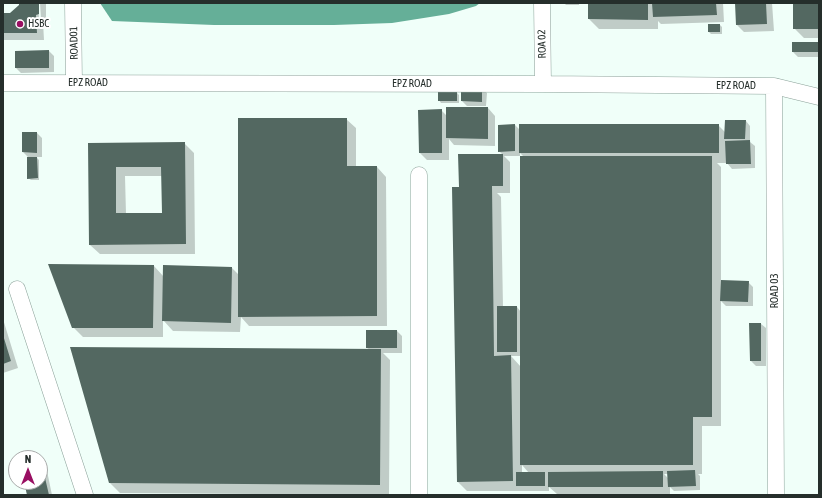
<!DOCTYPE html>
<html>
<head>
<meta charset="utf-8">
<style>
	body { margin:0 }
	#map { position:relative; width:822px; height:498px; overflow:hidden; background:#f0fff9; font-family:"Asap Condensed",sans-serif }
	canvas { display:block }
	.frame { position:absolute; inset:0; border:4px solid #252e2b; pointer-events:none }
	.north { position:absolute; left:8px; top:450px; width:40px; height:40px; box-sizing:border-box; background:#fff; border:1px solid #a8abaa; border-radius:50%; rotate:0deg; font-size:11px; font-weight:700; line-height:16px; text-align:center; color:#252e2b }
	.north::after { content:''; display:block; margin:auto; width:14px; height:18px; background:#990f62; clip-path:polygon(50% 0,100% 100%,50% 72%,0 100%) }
</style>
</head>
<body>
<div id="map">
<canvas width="822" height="498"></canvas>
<div class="frame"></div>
<div class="north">N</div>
</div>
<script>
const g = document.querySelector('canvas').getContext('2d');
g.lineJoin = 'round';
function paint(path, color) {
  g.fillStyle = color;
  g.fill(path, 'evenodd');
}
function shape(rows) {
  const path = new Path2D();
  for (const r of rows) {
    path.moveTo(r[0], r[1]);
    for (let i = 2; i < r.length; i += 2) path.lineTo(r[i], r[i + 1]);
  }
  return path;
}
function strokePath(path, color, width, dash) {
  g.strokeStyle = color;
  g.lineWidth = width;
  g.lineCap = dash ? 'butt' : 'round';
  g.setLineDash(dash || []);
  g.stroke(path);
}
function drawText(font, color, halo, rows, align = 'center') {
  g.font = font + ' "Asap Condensed",sans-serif';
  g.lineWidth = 4;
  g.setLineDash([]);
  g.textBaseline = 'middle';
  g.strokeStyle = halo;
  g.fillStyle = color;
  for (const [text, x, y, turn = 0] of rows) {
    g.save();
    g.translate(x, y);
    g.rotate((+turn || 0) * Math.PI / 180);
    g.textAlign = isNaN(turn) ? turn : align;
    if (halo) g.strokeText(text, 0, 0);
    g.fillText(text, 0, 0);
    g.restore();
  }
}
paint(shape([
	[100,3,480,3,476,6,449,14,392,23,334,25,214,25,112,21]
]), '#65af98');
paint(shape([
	[20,3,38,3,39,19,41,19,40,3,46,3,46,21,43,22,44,40,3,40,3,14,11,14,20,5],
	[564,3,579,3,579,5,566,5],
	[589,3,723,3,724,22,661,24,658,21,658,29,599,29,589,19],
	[736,3,772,3,774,31,744,32,737,25],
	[794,3,819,3,819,38,804,38,794,28],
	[720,25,722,27,722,34,711,34,709,32],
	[819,43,819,57,798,57,793,52],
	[49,51,54,56,54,72,21,73,16,68],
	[482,88,487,93,486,106,467,106,462,101],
	[457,93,459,95,459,103,441,103,439,100],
	[447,108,488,108,495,116,495,146,454,145,449,139,449,160,427,160,420,153,419,111,441,110,447,116],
	[346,119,356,128,356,167,377,167,386,177,387,326,249,326,241,317,240,332,173,331,163,320,163,337,83,337,73,327,154,266,164,277,232,268,239,275],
	[746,121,750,126,750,142,755,146,755,168,732,169,727,163,717,163,721,167,721,281,748,282,753,287,753,306,726,306,721,301,721,426,702,426,702,474,698,474,700,476,700,490,674,491,670,487,670,494,557,494,549,487,549,491,467,491,458,482,461,188,503,155,499,151,515,125,520,130,718,125,725,132],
	[520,153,524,157,521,312,517,307,503,307,501,197,497,193,510,193,510,162,504,156,520,156],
	[511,356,521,356,521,367],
	[522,465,529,473,522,473],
	[664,474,669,474,669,479],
	[23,133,37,133,42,138,42,157,36,157,39,160,39,180,31,180,28,178,28,157,23,152],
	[184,143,194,153,195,254,100,254,90,245,89,144],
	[125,176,162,176,163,214,126,214],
	[3,319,18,368,3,373],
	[761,324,766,328,766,366,756,366,751,361],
	[397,331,402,336,402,353,383,353,390,360,389,495,120,493,110,483,370,350,367,348],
	[42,466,47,471,52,495,28,495,25,482,40,482,40,467]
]), '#0003');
paint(shape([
	[19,3,39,3,39,14,36,15,37,33,3,33,3,13,10,13,19,5],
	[588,3,648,3,648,20,588,19],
	[652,3,716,3,717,15,653,17],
	[735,3,766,3,767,24,736,25],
	[793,3,819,3,819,29,793,29],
	[708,24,720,24,720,32,708,32],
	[792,42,819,42,819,52,792,52],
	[49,50,49,68,15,68,15,51],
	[461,87,482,87,482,102,461,101],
	[438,92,457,92,457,101,438,101],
	[446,107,488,107,488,139,446,138],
	[442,109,442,153,419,153,418,110],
	[238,118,347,118,347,166,377,166,377,316,238,317],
	[725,120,746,120,745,139,724,139],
	[515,124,515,151,498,152,498,125],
	[519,124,719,124,719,153,519,153],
	[22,132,37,132,37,153,22,152],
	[750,140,751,164,726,164,725,141],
	[185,142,186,244,89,245,88,143],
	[116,167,161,167,162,213,116,213],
	[458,154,503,154,503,186,492,186,494,356,511,355,513,481,457,482,452,187,459,187],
	[520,156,712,156,712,417,693,417,693,465,520,465],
	[27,157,37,157,38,178,27,179],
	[48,264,154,265,153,328,72,328],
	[163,265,232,267,231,323,162,321],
	[721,280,749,281,748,302,720,301],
	[497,306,517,306,517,352,497,352],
	[749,323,761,323,761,361,750,361],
	[366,330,397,330,397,348,366,348],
	[3,335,11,361,3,364],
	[70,347,381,349,380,485,109,483],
	[42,465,49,495,27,495,24,482,40,482,40,466],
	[695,470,696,486,668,487,667,471],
	[663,471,663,487,548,487,548,472],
	[516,472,545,472,545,486,516,486]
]), '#536861');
const minor = shape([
	[73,3,74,83],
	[542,3,543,84],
	[3,83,543,84,774,86,819,97],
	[774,86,776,495],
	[419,175,419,495],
	[17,289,85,495]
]);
strokePath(minor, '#8ba199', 17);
strokePath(minor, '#fff', 16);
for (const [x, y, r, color] of [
	[20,24,4,"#990f62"]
]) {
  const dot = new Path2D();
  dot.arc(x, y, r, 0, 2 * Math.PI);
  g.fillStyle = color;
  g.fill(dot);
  strokePath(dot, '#fff', 1.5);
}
drawText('11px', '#252e2b', '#fff', [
	["HSBC",28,24]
], 'left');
drawText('11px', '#252e2b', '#fff', [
	["ROAD01",74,43,-91],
	["ROA 02",542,44,-91],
	["EPZ ROAD",88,83],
	["EPZ ROAD",412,84],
	["EPZ ROAD",736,86],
	["ROAD 03",775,291,-90]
]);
</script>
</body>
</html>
